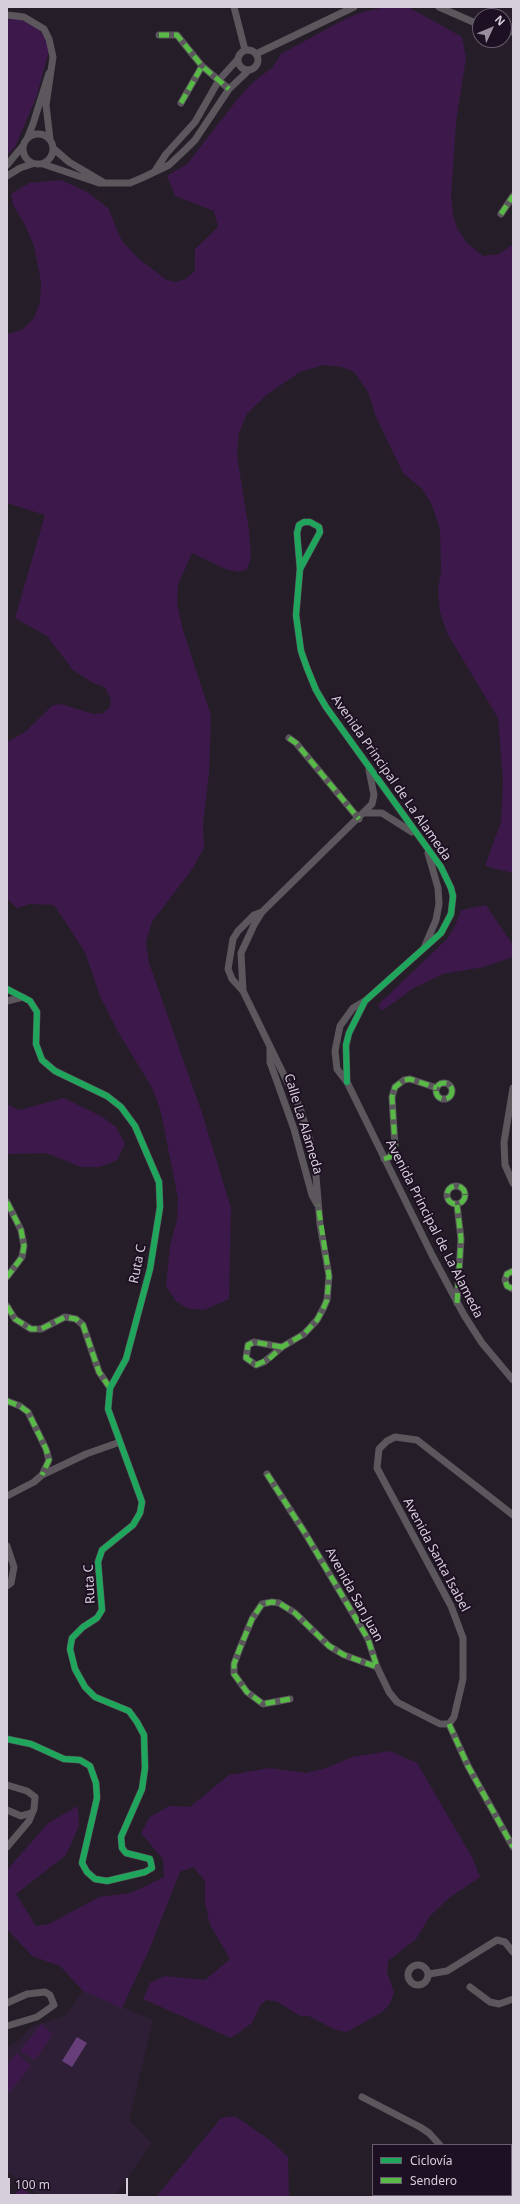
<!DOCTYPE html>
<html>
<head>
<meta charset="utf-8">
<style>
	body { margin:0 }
	#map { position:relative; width:520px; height:2204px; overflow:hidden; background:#251e29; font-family:"Noto Sans",sans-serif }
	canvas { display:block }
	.frame { position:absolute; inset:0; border:8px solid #d7cedb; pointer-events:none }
	.legend { position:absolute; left:372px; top:2144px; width:140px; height:52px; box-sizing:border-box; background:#1d1023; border:1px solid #675c6d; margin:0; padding:5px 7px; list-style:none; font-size:12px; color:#d7cedb }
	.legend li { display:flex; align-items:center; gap:8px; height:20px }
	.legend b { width:20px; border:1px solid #675c6d }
	.north { position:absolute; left:472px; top:8px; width:40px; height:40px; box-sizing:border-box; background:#1d1023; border:1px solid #675c6d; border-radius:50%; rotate:46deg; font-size:11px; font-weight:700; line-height:16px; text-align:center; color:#d7cedb }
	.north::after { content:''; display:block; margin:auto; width:14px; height:18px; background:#99909d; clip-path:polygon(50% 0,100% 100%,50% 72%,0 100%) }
	.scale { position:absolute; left:8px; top:2178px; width:120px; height:18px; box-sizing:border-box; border:2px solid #d7cedb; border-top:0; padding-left:5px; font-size:12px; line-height:14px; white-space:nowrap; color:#d7cedb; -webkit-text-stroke:3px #1d1023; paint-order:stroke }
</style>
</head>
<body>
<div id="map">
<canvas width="520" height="2204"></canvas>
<div class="frame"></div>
<ul class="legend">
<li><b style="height:5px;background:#20a55d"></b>Ciclovía</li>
<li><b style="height:5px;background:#58b947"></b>Sendero</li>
</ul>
<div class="north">N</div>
<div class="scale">100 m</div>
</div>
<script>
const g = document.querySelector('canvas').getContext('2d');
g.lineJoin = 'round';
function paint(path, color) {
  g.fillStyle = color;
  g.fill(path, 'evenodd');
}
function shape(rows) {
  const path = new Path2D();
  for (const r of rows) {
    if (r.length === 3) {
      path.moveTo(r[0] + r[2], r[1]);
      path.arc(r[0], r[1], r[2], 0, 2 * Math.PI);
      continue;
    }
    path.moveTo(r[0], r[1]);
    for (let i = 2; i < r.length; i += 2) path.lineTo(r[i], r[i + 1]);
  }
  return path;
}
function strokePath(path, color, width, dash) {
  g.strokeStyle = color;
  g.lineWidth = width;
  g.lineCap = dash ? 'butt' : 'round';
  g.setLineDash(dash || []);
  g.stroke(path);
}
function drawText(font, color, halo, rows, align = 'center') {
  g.font = font + ' "Noto Sans",sans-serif';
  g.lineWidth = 4;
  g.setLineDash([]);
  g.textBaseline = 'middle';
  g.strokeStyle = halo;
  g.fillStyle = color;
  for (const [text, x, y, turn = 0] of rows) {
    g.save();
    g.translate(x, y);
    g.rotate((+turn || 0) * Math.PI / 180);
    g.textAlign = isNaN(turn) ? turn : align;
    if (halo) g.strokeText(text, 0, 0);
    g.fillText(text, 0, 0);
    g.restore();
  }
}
paint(shape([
	[83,1991,153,2020,129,2120,152,2143,114,2197,42,2197,9,2173,7,2175,7,2048,19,2040,32,2026,65,2016]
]), '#2f1f36');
paint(shape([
	[386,7,410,8,462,37,466,58,456,122,451,197,453,214,457,228,467,243,483,256,499,254,513,244,513,873,485,866,501,822,503,781,498,718,447,633,440,612,438,591,441,571,440,529,431,503,422,489,403,473,376,417,368,392,354,372,342,367,324,365,300,372,268,394,255,406,247,414,239,433,237,456,249,530,251,558,247,569,239,572,225,569,192,553,178,585,177,603,183,630,211,716,209,773,203,824,204,848,193,868,152,922,146,942,149,963,202,1113,231,1208,229,1299,204,1310,187,1308,176,1301,166,1286,170,1246,177,1220,178,1198,160,1108,151,1086,117,1030,100,996,85,952,54,905,30,904,17,908,7,899,7,742,25,732,53,705,61,704,94,714,103,713,110,707,111,700,105,687,93,683,73,670,47,636,15,618,45,515,7,503,7,334,22,330,34,318,40,302,41,282,34,246,25,225,13,205,11,194,29,183,61,180,87,192,108,208,122,241,139,259,167,280,175,282,186,279,195,271,195,249,218,227,214,211,175,196,167,176,187,164,237,100,252,83,273,67,281,54,345,19,362,12],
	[7,18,20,19,37,28,46,38,49,51,36,98,15,147,7,155],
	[486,905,513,945,513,957,484,967,443,974,414,988,382,1011,378,1005,447,939,455,926,461,910],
	[64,1098,101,1116,116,1127,125,1144,117,1160,100,1167,81,1167,46,1153,7,1154,7,1104,19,1110],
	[390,1751,417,1763,473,1859,480,1877,449,1898,430,1916,416,1939,388,1961,387,1972,394,1993,389,2005,382,2012,347,2032,336,2030,309,2016,300,2016,278,2002,267,2000,261,2004,252,2023,231,2038,143,1999,150,1983,164,1976,205,1980,230,1959,210,1925,205,1903,205,1881,193,1867,180,1872,150,1948,122,2008,83,1991,60,1966,32,1956,7,1929,7,1870,48,1823,78,1806,79,1826,66,1855,16,1894,36,1926,49,1924,99,1897,131,1893,164,1877,163,1859,141,1833,150,1817,169,1806,190,1807,229,1775,270,1768,306,1773,326,1768,352,1757],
	[41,2024,53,2034,35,2060,20,2051],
	[17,2053,31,2066,9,2093,7,2091,7,2065],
	[235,2116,271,2141,288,2157,289,2197,156,2197,221,2118],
	[21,2187,34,2197,13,2197]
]), '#3c194a');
paint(shape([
	[77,2037,87,2043,72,2067,62,2061]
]), '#673e79');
strokePath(shape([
	[234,7,245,50],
	[439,7,480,25],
	[7,15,24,17,44,29,49,39,53,57,46,105,50,139],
	[504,30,513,32],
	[159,35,177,35,202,66],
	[248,60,10],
	[256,54,354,7],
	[181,103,202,66,229,89],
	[38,149,15],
	[27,139,33,124,49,73],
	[54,149,69,162,103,182],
	[43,164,99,183,130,183,144,177,169,165,187,148,195,140,229,89,248,71],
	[7,165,22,147],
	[155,171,166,154,195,122,219,80,238,59],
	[7,176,20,168,32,164],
	[501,214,513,196],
	[300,569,320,532,319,527,310,522,304,522,299,525,297,533,300,569,296,615,301,651,307,668,316,690,326,707,441,867,451,888,453,896,451,914,441,933,365,1001,349,1033,346,1045,347,1082],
	[289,738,296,743,359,819],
	[364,813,382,813,412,832],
	[262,912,254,915,238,931,233,939,228,969,232,979,243,991,300,1108,310,1140,316,1176,320,1224,329,1276,327,1300,323,1309,317,1320,304,1334,282,1347,264,1362,256,1365,246,1358,248,1345,254,1342,282,1347],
	[424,948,436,920,439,904,438,888,428,853],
	[7,989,30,1001,37,1012,36,1044,42,1060,55,1071,107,1096,121,1107,135,1126,159,1182,160,1207,150,1269,126,1359,110,1388,108,1409,142,1502,140,1513,133,1525,102,1550,98,1562,102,1610,97,1618,83,1627,72,1638,70,1649,75,1669,85,1687,95,1697,129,1711,137,1722,144,1735,145,1768,142,1789,121,1837,122,1848,126,1853,150,1859,152,1868,145,1872,107,1881,95,1879,87,1872,82,1863,97,1798,96,1783,90,1766,80,1760,64,1759,31,1744,7,1739],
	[243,991,241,953,254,925,262,912,372,804,374,795,369,770],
	[7,1001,23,997],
	[365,1001,353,1008,340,1026,335,1051,337,1069,347,1082,432,1255,464,1315,482,1343,513,1380],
	[270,1048,270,1062,294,1129,312,1195,317,1204],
	[444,1091,8],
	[513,1088,504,1142,505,1165,513,1183],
	[384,1159,390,1157,395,1146,392,1097,395,1087,404,1080,410,1079,437,1088],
	[456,1195,9],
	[7,1202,21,1230,24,1246,22,1257,7,1277],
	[513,1271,507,1274,505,1280,507,1286,513,1289],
	[457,1303,461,1239,457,1205],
	[7,1306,15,1319,31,1329,41,1329,65,1317,76,1319,83,1325,99,1372,110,1388],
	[7,1401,20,1406,28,1412,46,1449,49,1460,42,1475],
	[267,1474,305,1533,368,1639,377,1667,389,1692,397,1702,440,1724,449,1724],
	[7,1496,34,1482,42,1475,86,1454,120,1442],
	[7,1546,14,1567,11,1583,7,1586],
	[290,1699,263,1704,247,1692,234,1674,234,1664,240,1648,252,1619,262,1604,272,1602,279,1603,295,1613,329,1646,344,1655,377,1667],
	[449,1724,454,1717,463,1679,463,1638,451,1606,377,1468,379,1449,387,1441,395,1437,417,1440,513,1515],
	[449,1724,468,1766,513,1847],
	[7,1785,27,1791,35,1797,34,1809,29,1821,7,1847],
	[7,1810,21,1816,31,1813],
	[418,1975,10],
	[429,1974,447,1971,497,1940,505,1942,513,1952],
	[470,1987,490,2002,499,2004,513,1999],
	[7,2003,27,1994,45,1992,50,1995,54,2005,37,2017,7,2026],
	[362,2097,420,2127,429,2133,440,2145],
	[468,2195,469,2197]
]), '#5b575c', 7);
strokePath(shape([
	[159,35,177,35,202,66],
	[181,103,202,66,229,89],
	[501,214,513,196],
	[289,738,296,743,359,819],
	[444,1091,8],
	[384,1159,390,1157,395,1146,392,1097,395,1087,404,1080,410,1079,437,1088],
	[456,1195,9],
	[7,1202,21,1230,24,1246,22,1257,7,1277],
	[513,1271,507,1274,505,1280,507,1286,513,1289],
	[457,1303,461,1239,457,1205],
	[7,1306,15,1319,31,1329,41,1329,65,1317,76,1319,83,1325,99,1372,110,1388],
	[282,1347,254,1342,248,1345,246,1358,256,1365,269,1359,282,1347,304,1334,317,1320,323,1309,327,1300,329,1276,318,1205],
	[7,1401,20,1406,28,1412,46,1449,49,1460,42,1475],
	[267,1474,305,1533,368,1639,377,1667],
	[290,1699,263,1704,247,1692,234,1674,234,1664,240,1648,252,1619,262,1604,272,1602,279,1603,295,1613,329,1646,344,1655,377,1667],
	[449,1724,468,1766,513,1847]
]), '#58b947', 5, [10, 5]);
strokePath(shape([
	[300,569,320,532,319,527,310,522,304,522,299,525,297,533,300,569,296,615,301,651,307,668,316,690,326,707,441,867,451,888,453,896,451,914,441,933,365,1001,349,1033,346,1045,347,1082],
	[7,989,30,1001,37,1012,36,1044,42,1060,55,1071,107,1096,121,1107,135,1126,159,1182,160,1207,150,1269,126,1359,110,1388,108,1409,142,1502,140,1513,133,1525,102,1550,98,1562,102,1610,97,1618,83,1627,72,1638,70,1649,75,1669,85,1687,95,1697,129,1711,137,1722,144,1735,145,1768,142,1789,121,1837,122,1848,126,1853,150,1859,152,1868,145,1872,107,1881,95,1879,87,1872,82,1863,97,1798,96,1783,90,1766,80,1760,64,1759,31,1744,7,1739]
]), '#20a55d', 6);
drawText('13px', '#d7cedb', '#1d1023', [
	["Avenida Principal de La Alameda",391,778,55],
	["Calle La Alameda",303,1124,73],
	["Avenida Principal de La Alameda",434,1229,63],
	["Ruta C",138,1264,-78],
	["Avenida Santa Isabel",436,1555,62],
	["Ruta C",90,1584,-93],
	["Avenida San Juan",354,1595,61]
]);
</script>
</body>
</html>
